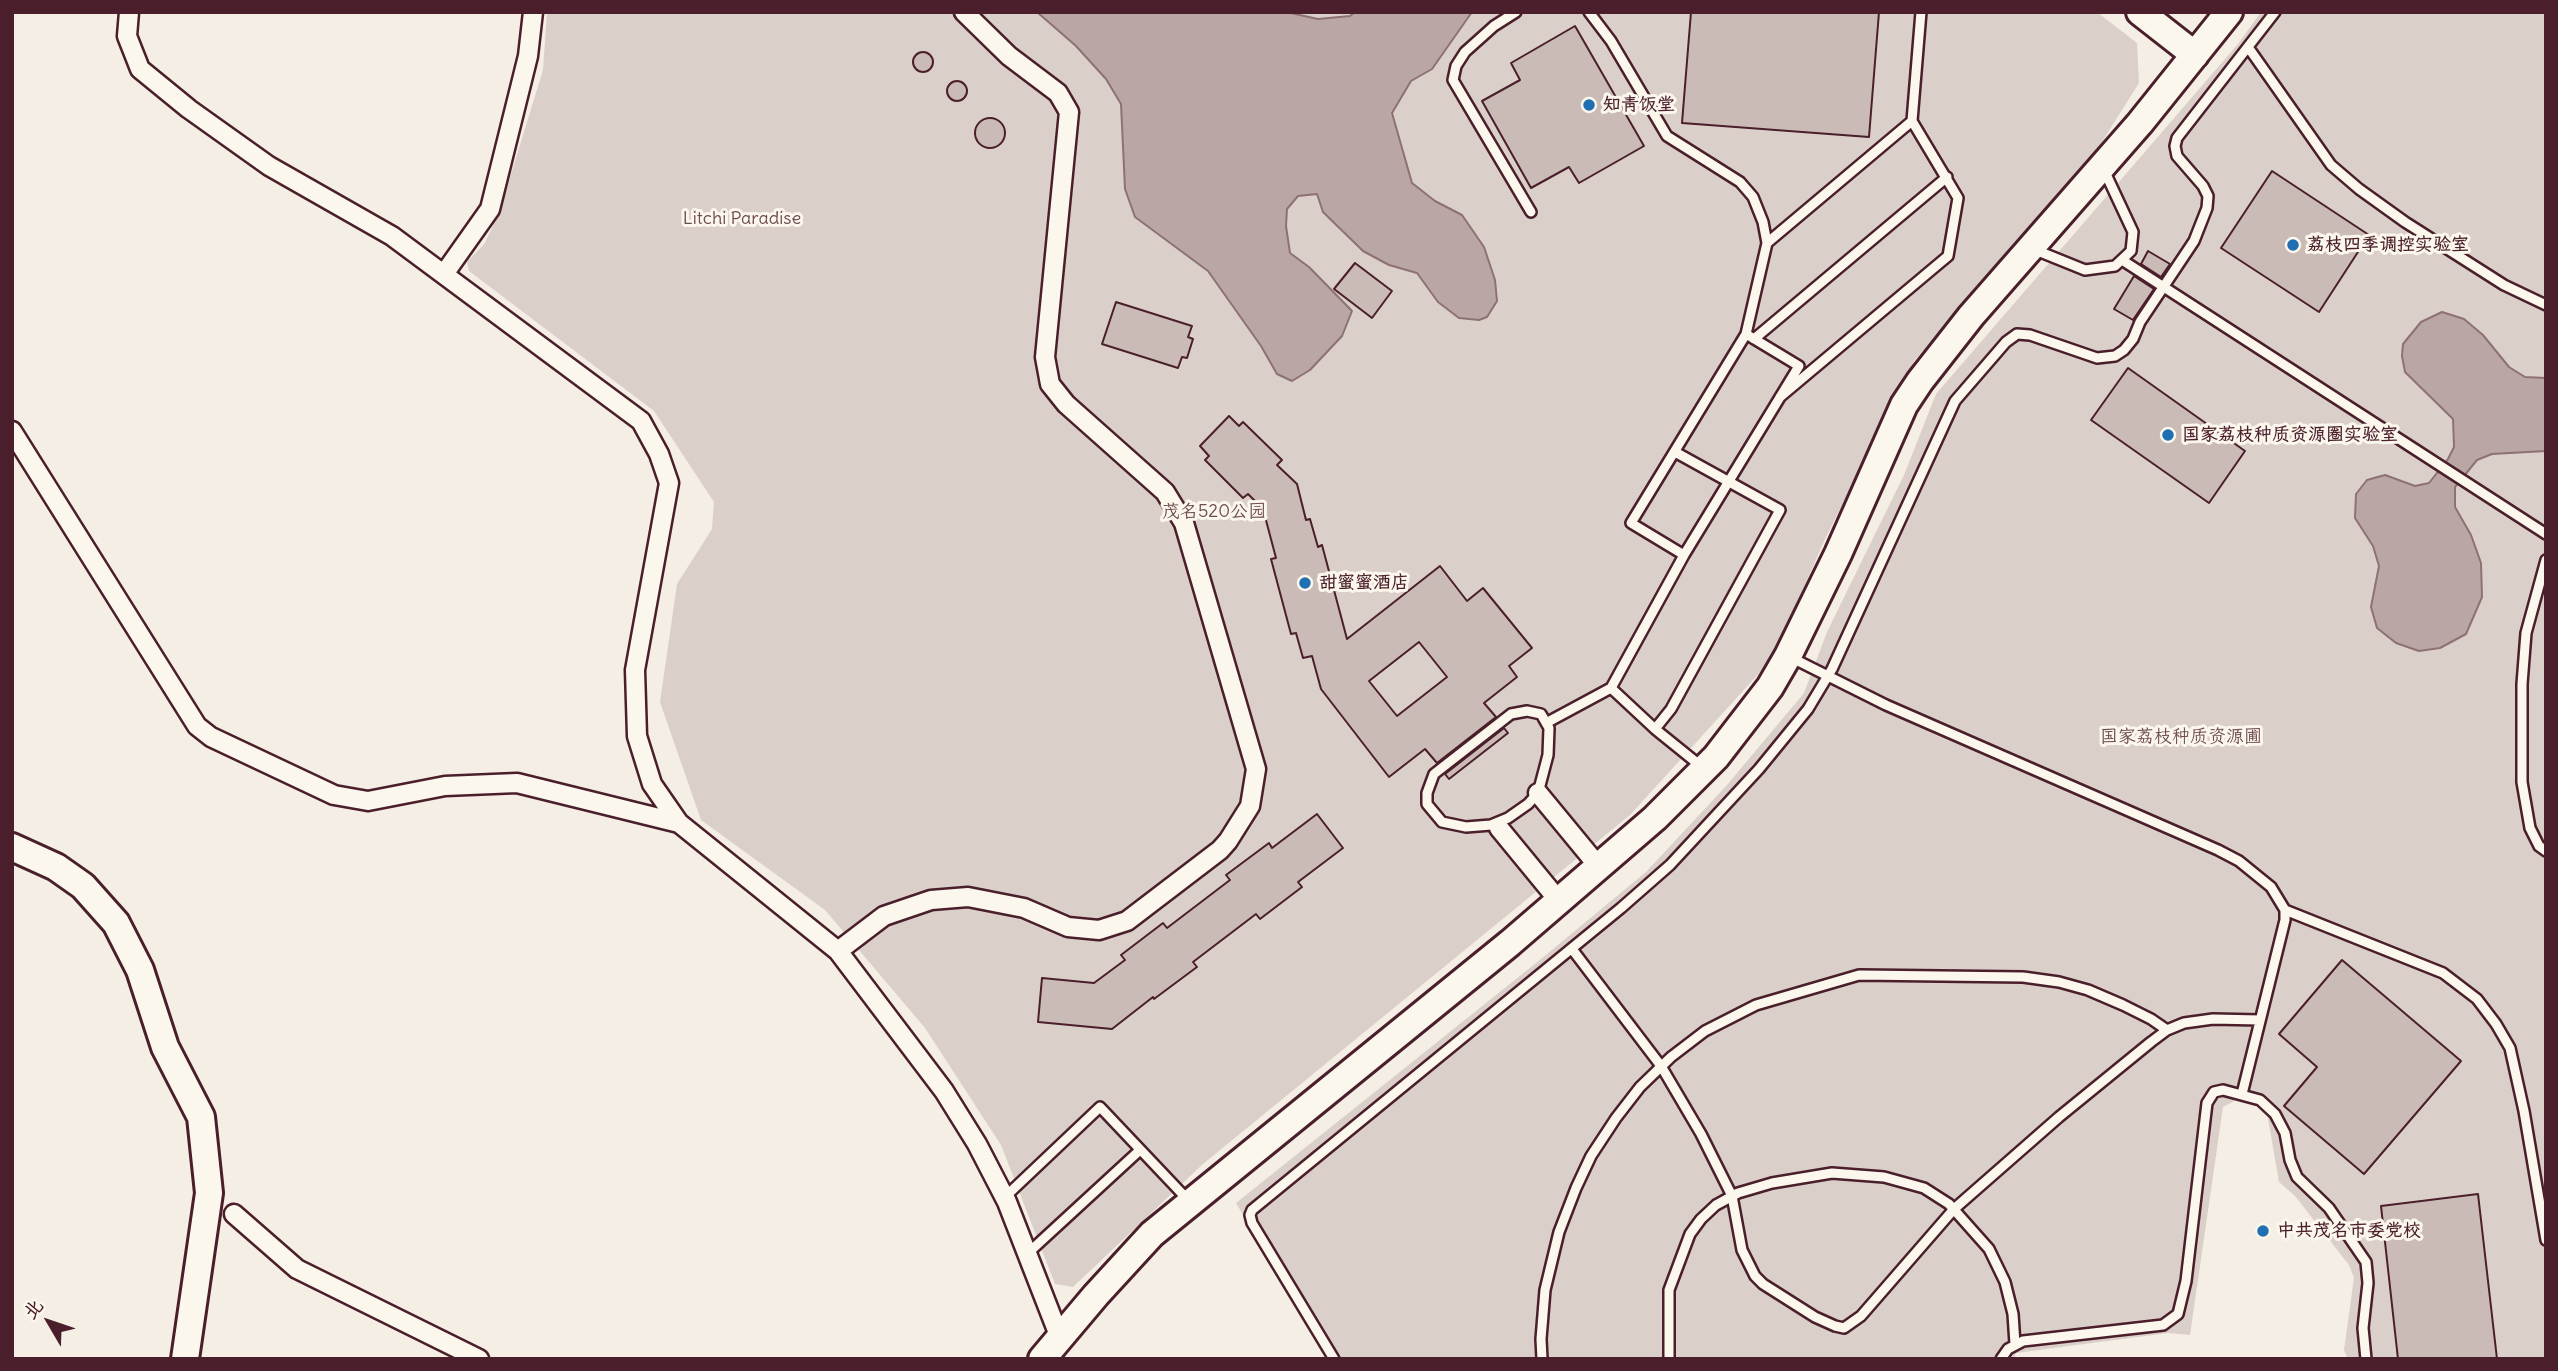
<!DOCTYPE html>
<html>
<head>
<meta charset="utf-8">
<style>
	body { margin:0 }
	#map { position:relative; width:2558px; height:1371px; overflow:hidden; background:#f4eee4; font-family:Delius,"LXGW WenKai TC",sans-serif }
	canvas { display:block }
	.frame { position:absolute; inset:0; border:14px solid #4a1f2b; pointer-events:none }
	.north { position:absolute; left:14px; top:1287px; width:70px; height:70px; -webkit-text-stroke:5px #fbf7ec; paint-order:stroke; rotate:309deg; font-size:19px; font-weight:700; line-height:28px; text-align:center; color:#4a1f2b }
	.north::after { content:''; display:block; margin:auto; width:24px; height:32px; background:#4a1f2b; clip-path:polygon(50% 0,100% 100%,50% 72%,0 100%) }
</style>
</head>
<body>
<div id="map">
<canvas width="2558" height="1371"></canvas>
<div class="frame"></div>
<div class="north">北</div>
</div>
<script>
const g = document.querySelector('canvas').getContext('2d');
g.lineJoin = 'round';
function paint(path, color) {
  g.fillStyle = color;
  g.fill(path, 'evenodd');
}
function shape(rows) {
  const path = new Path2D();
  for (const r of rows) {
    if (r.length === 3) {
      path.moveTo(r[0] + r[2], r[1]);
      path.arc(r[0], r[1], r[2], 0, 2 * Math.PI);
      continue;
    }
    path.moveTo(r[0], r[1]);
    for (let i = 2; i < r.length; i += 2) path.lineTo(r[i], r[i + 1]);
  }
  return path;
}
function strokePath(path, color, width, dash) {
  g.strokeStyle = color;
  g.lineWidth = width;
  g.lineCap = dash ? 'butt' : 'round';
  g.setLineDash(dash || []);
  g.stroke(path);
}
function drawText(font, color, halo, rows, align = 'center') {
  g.font = font + ' Delius,"LXGW WenKai TC",sans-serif';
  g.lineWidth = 6;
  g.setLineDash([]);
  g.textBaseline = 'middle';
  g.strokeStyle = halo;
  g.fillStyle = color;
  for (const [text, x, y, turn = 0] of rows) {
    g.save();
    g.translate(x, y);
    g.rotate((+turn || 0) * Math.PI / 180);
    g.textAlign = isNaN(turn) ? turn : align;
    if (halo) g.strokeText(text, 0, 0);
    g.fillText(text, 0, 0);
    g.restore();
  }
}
paint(shape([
	[547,12,2097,12,2137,43,2139,83,2100,145,1915,360,1825,539,1773,658,1630,815,1203,1164,1073,1287,1055,1284,1001,1145,925,1028,825,910,701,820,660,702,677,584,712,529,714,502,654,411,469,271,467,262,485,243,500,210,543,70],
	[2261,12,2546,12,2546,1359,2348,1359,2344,1350,2354,1278,2349,1265,2295,1196,2279,1182,2267,1113,2257,1103,2240,1098,2223,1107,2190,1335,2168,1333,2016,1353,2014,1359,1329,1359,1236,1203,1541,959,1646,872,1727,785,1804,693,1827,632,1904,475,1936,394,2238,44]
]), '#dbd0c9');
const water = shape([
	[1037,12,1286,12,1318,19,1350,16,1355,12,1472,12,1432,69,1411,81,1392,113,1412,183,1435,201,1462,215,1484,247,1495,280,1497,301,1487,317,1479,320,1459,318,1438,302,1417,273,1389,265,1363,251,1323,212,1317,194,1298,196,1287,209,1286,226,1290,253,1309,267,1352,311,1342,336,1310,370,1292,381,1277,374,1261,346,1208,271,1135,217,1125,189,1121,104,1106,79,1076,46,1037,12],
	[2442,312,2464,319,2483,335,2509,367,2525,377,2546,378,2546,451,2492,454,2477,460,2455,487,2455,507,2471,535,2481,563,2482,597,2466,634,2440,648,2419,651,2396,643,2377,628,2371,607,2379,566,2373,546,2355,518,2356,494,2367,480,2385,475,2415,486,2429,483,2448,459,2454,447,2453,419,2405,372,2402,356,2403,344,2421,322,2442,312]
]);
paint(water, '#baa7a5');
strokePath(water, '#8d7174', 2);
const building = shape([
	[1691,12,1879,12,1869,137,1682,123,1691,12],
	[1575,26,1644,146,1579,183,1569,167,1531,188,1482,101,1520,80,1511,63,1575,26],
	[923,62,10],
	[957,91,10],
	[990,133,15],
	[2272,171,2369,235,2319,312,2221,248,2272,171],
	[2148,251,2170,264,2161,277,2141,264,2148,251],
	[1355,263,1392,291,1372,318,1334,289,1355,263],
	[2134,276,2154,289,2133,320,2114,309,2134,276],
	[1116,302,1192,326,1188,337,1193,339,1187,358,1182,357,1178,368,1102,344,1116,302],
	[2128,368,2245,451,2209,503,2091,420,2128,368],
	[1229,416,1239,426,1243,422,1282,460,1277,465,1297,484,1306,520,1310,519,1318,547,1322,545,1347,639,1440,566,1467,601,1483,588,1532,648,1509,666,1517,677,1484,703,1496,717,1437,763,1425,749,1389,777,1321,689,1312,656,1303,658,1296,633,1291,634,1271,559,1276,558,1263,509,1248,494,1243,498,1205,460,1209,456,1200,446,1229,416],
	[1419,642,1447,677,1397,716,1369,681,1419,642],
	[1504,728,1508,733,1449,779,1445,774,1504,728],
	[1317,814,1343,848,1298,882,1302,887,1260,919,1256,914,1193,962,1197,967,1154,999,1153,997,1112,1029,1038,1022,1042,978,1094,983,1125,960,1121,955,1163,923,1167,928,1230,880,1226,875,1269,843,1272,848,1317,814],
	[2342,960,2461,1061,2364,1174,2284,1106,2317,1067,2279,1034,2342,960],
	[2478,1194,2497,1359,2398,1359,2381,1206,2478,1194]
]);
paint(building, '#cabbb6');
strokePath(building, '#4a1f2b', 2);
const lane = shape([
	[1516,12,1494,26,1465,52,1456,66,1453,80,1531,212],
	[1589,12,1611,41,1667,136,1740,182,1753,197,1763,222,1767,243,1746,334,1631,523,1684,555],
	[2248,47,2331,165,2359,189,2405,222,2504,285,2546,305],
	[1912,121,1921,12],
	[1767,243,1912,121,1958,198,1948,256,1780,397],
	[2033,249,2085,270,2115,266,2131,251,2133,232,2104,170],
	[2122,260,2546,534],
	[1754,339,1947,177],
	[2546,560,2526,633,2522,684,2522,782,2530,828,2539,846,2546,851],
	[1790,657,1886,705,2218,850,2239,861,2271,887,2285,910,2285,920,2242,1094],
	[1527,711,1541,714,1549,728,1548,755,1538,793,1528,804,1508,818,1491,825,1466,827,1442,822,1427,804,1427,793,1434,774,1511,714,1527,711],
	[1546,723,1611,688],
	[1655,729,1671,709,1780,510,1675,452],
	[1702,767,1655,729,1611,688,1684,555,1799,366,1746,334],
	[2285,910,2443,973,2477,999,2496,1024,2510,1048,2524,1111,2546,1240],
	[1572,949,1661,1066,1701,1134,1732,1196,1742,1250,1755,1276,1763,1284,1815,1317,1835,1326,1844,1328,1861,1316,1954,1209,2059,1117,2151,1042,2167,1030,2184,1023,2213,1019,2260,1020],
	[1005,1197,1100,1107,1189,1201],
	[1027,1254,1140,1150],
	[1334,1359,1252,1223,1250,1215,1252,1210,1621,908,1670,865,1759,769,1808,709,1832,669,1955,401,2006,342,2017,334,2030,335,2097,358,2115,356,2124,350,2133,339,2140,322,2194,241,2207,208,2208,196,2203,186,2177,156,2175,146,2177,138,2275,12],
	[1542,1359,1541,1339,1545,1290,1559,1232,1576,1188,1591,1156,1616,1118,1640,1087,1671,1057,1705,1031,1756,1005,1859,975,2023,977,2059,982,2088,990,2123,1005,2151,1019,2167,1030],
	[1669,1359,1669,1290,1690,1234,1701,1219,1716,1205,1738,1193,1772,1183,1832,1173,1884,1177,1924,1188,1949,1204,1989,1249,2005,1282,2013,1314,2015,1344],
	[2001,1359,2008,1349,2023,1341,2163,1325,2178,1314,2186,1281,2207,1103,2214,1092,2223,1090,2260,1100,2275,1114,2285,1133,2290,1160,2297,1177,2329,1208,2366,1262,2368,1283,2363,1328,2366,1359]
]);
const street = shape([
	[129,12,127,36,140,69,189,109,269,166,392,236,641,421,659,454,669,483,635,670,637,736,652,784,679,823,838,951,944,1091,977,1144,1007,1202,1060,1338],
	[444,274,490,209,528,56,533,12],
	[12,431,197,726,211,737,334,795,368,801,445,786,517,783,679,823],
	[1538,793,1599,867],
	[1499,828,1559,901],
	[838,951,884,916,931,900,968,897,1024,908,1068,927,1099,930,1127,921,1220,850,1228,841,1250,806,1256,769,1184,523,1165,492,1066,404,1050,384,1045,357,1069,112,1058,93,1009,56,964,12],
	[234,1214,297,1269,479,1359]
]);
const secondary = shape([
	[2140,12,2195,55],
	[12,847,56,867,83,886,116,923,140,970,165,1047,201,1117,209,1193,185,1359],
	[1042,1359,1096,1295,1152,1234,1510,943,1655,818,1716,757,1770,687,1788,656,1838,554,1904,405,1920,381,1971,316,2140,123,2229,12]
]);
strokePath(lane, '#4a1f2b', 14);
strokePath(street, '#4a1f2b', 23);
strokePath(secondary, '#4a1f2b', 32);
strokePath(lane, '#fbf7ec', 9);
strokePath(street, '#fbf7ec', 18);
strokePath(secondary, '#fbf7ec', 26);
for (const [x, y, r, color] of [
	[1589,105,7,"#1f6fb2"],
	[2293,245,7,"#1f6fb2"],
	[2168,435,7,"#1f6fb2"],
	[1305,583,7,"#1f6fb2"],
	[2263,1231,7,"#1f6fb2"]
]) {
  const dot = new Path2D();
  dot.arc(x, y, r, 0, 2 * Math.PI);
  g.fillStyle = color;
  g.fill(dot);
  strokePath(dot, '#fbf7ec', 2.5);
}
drawText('bold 18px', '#4a1f2b', '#fbf7ec', [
	["知青饭堂",1603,105],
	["荔枝四季调控实验室",2307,245],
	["国家荔枝种质资源圈实验室",2182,435],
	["甜蜜蜜酒店",1319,583],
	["中共茂名市委党校",2277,1231]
], 'left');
drawText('18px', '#6e4b52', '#fbf7ec', [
	["Litchi Paradise",742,219],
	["茂名520公园",1214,512],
	["国家荔枝种质资源圃",2181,737]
]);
</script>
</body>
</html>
